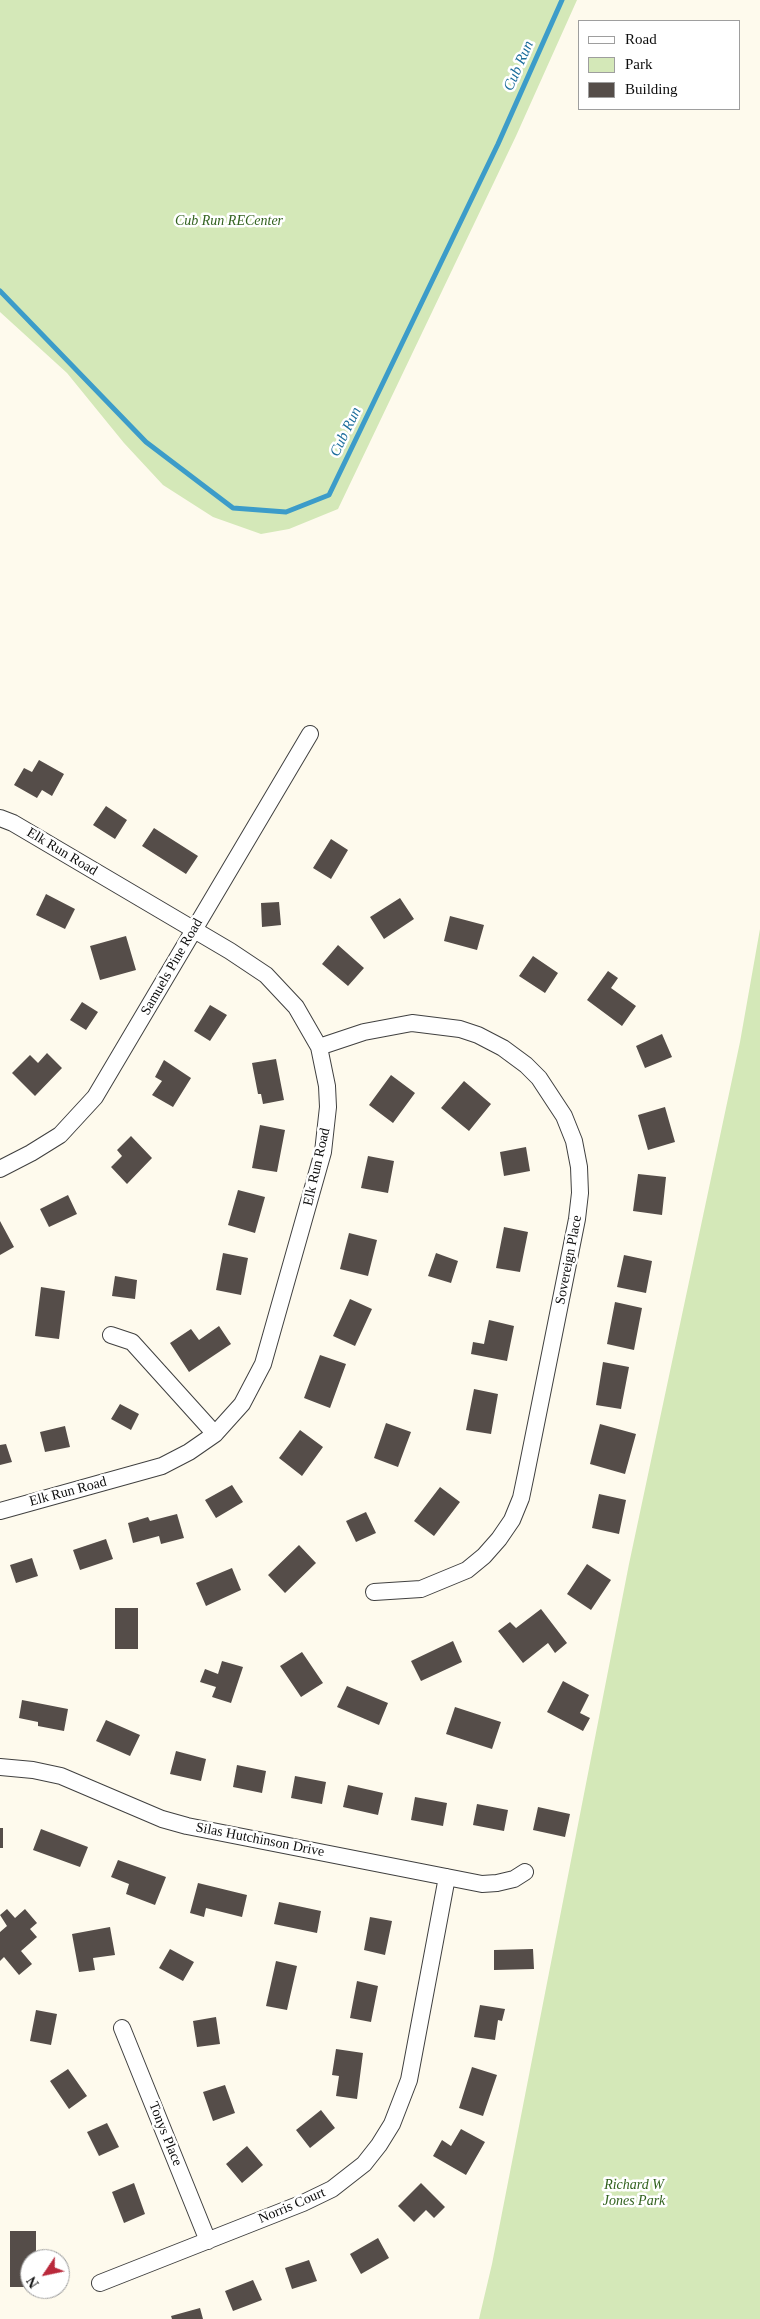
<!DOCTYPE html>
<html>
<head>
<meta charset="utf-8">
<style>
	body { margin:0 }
	#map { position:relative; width:760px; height:2319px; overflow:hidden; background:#fefaed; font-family:Georgia,serif }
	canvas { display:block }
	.legend { position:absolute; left:578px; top:20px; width:162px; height:90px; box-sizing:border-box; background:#fff; border:1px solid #9e9e9e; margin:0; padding:6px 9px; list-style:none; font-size:15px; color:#0d0d0d }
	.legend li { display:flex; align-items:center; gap:10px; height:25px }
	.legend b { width:25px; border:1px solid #9e9e9e }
	.north { position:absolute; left:20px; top:2249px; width:50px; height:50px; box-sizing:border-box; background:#fff; border:1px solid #9e9e9e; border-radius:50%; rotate:236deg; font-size:14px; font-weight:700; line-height:20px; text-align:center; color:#0d0d0d }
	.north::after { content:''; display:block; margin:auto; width:18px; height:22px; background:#b9293b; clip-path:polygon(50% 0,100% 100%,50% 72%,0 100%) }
</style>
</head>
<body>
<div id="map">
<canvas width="760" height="2319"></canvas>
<ul class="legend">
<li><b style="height:6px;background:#fff"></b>Road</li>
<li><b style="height:14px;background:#d4e8b8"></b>Park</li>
<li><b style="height:14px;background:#554d49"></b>Building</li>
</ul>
<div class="north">N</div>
</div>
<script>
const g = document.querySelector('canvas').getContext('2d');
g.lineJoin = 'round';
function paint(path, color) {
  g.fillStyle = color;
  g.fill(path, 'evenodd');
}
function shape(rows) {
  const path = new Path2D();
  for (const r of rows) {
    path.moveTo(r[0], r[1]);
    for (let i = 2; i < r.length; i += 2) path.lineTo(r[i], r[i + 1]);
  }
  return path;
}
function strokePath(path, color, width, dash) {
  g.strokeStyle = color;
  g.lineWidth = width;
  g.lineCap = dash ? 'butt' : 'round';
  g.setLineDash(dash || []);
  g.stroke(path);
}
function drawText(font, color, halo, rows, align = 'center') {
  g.font = font + ' Georgia,serif';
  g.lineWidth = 5;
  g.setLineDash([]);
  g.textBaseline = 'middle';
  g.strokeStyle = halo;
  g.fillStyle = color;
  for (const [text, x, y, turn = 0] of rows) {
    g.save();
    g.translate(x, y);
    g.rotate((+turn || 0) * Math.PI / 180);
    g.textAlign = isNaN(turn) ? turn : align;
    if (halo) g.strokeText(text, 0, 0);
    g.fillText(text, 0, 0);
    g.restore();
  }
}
paint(shape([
	[0,0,577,0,516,136,338,509,289,529,261,534,213,517,163,485,124,443,67,373,0,312],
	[760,929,760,2319,479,2319,492,2264,629,1564,740,1042]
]), '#d4e8b8');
strokePath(shape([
	[0,291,146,442,233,508,286,512,329,495,498,144,562,0]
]), '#3c9cc9', 5);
paint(shape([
	[39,760,64,774,52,796,42,790,37,798,14,785,24,768,32,772],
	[106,806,127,820,115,839,93,825],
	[154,828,198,856,186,874,142,846],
	[331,839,348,850,331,879,313,868],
	[46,894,75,909,65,929,36,915],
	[400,898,414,919,384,939,370,917],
	[279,902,281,925,262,927,261,903],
	[450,916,484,925,477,950,444,941],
	[126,936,136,970,100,980,90,946],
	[338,945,364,968,348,986,322,964],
	[533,956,558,973,545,993,519,976],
	[608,971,618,978,611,988,636,1006,622,1026,587,1000],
	[82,1002,98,1012,86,1030,70,1020],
	[210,1005,227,1015,210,1041,194,1031],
	[662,1034,672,1057,645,1068,636,1046],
	[47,1053,62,1068,35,1096,12,1073,30,1055,38,1063],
	[276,1059,284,1100,263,1104,261,1094,258,1094,252,1063],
	[164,1060,191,1078,173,1107,152,1095,162,1081,155,1077],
	[391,1075,415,1093,393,1123,369,1105],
	[464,1081,491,1104,469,1131,441,1108],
	[665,1107,675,1142,648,1150,638,1115],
	[260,1125,285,1130,277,1172,252,1168],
	[131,1136,152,1158,127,1184,111,1167,122,1156,117,1150],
	[526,1147,530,1171,504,1176,500,1152],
	[368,1156,394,1161,388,1193,361,1188],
	[638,1174,666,1177,662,1215,633,1211],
	[238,1190,265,1197,255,1233,228,1225],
	[68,1195,77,1214,49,1227,40,1209],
	[0,1221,14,1247,0,1255],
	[504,1227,528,1232,520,1272,496,1268],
	[349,1233,377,1240,368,1276,340,1269],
	[223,1253,248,1258,241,1295,216,1290],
	[436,1253,458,1261,451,1283,428,1276],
	[624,1255,652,1261,646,1293,617,1287],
	[115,1276,137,1280,135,1299,112,1296],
	[41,1287,65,1291,59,1339,35,1336],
	[350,1299,372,1309,355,1346,333,1336],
	[615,1302,642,1308,634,1350,607,1344],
	[489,1320,514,1326,507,1361,471,1354,473,1342,484,1344],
	[219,1326,231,1344,189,1372,170,1343,191,1329,199,1340],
	[320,1355,346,1364,330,1408,304,1398],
	[603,1362,629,1367,621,1409,596,1405],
	[474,1389,498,1394,491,1434,466,1430],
	[120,1404,139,1414,131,1430,111,1419],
	[386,1423,411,1432,398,1467,374,1458],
	[600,1424,636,1434,625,1474,590,1464],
	[65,1426,70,1447,45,1452,40,1432],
	[300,1430,323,1447,302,1476,279,1458],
	[6,1444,12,1462,0,1465,0,1445],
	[232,1485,243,1502,216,1518,205,1500],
	[440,1487,460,1502,434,1536,414,1521],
	[599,1494,626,1500,619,1534,592,1528],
	[366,1512,376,1533,356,1542,346,1521],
	[177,1514,184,1538,161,1544,159,1536,133,1543,128,1523,148,1517,150,1521],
	[106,1539,113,1559,80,1570,73,1550],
	[299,1545,316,1563,285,1593,268,1575],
	[32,1558,38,1576,16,1583,10,1565],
	[587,1564,611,1580,591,1610,567,1594],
	[232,1568,241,1590,206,1606,196,1583],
	[115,1608,138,1608,138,1649,115,1649],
	[541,1609,567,1643,555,1653,548,1643,523,1663,498,1631,510,1622,516,1628],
	[453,1641,462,1662,421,1681,411,1661],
	[302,1652,323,1683,301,1697,280,1666],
	[222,1661,243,1667,231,1703,212,1697,216,1687,200,1682,205,1669,218,1674],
	[563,1681,589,1695,580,1713,590,1718,583,1731,547,1712],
	[347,1686,388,1703,379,1725,337,1707],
	[22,1700,68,1709,64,1731,38,1726,38,1722,19,1718],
	[455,1707,501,1722,492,1749,446,1734],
	[106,1720,140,1735,130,1756,96,1741],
	[176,1751,206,1759,201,1781,170,1774],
	[237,1765,266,1771,262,1793,233,1787],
	[295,1776,326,1782,322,1804,291,1798],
	[348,1785,383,1793,378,1815,343,1807],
	[415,1797,447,1803,443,1826,411,1820],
	[477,1804,508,1810,504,1831,473,1825],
	[538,1807,570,1814,565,1837,533,1830],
	[0,1828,3,1828,3,1848,0,1848],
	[41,1829,88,1847,80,1867,33,1850],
	[118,1860,166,1877,155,1905,126,1894,129,1884,111,1877],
	[198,1883,247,1895,242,1917,206,1908,204,1917,190,1913],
	[279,1902,321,1911,317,1933,274,1924],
	[7,1909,15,1918,25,1909,37,1923,30,1929,37,1937,21,1951,32,1964,19,1975,4,1957,0,1961,0,1932,7,1926,0,1915],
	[370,1917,392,1921,385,1955,364,1950],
	[110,1927,115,1955,93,1958,95,1970,79,1972,72,1934],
	[170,1949,194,1962,183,1981,159,1968],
	[533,1949,534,1969,494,1970,494,1950],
	[276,1961,297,1966,287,2010,266,2006],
	[357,1981,378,1986,371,2022,350,2018],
	[480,2005,505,2009,502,2021,498,2020,495,2040,474,2037],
	[36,2010,57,2014,51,2045,30,2041],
	[216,2017,220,2044,197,2047,193,2021],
	[336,2049,363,2053,357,2099,336,2096,339,2076,332,2075],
	[472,2067,497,2075,483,2116,459,2108],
	[68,2069,87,2096,69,2109,50,2081],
	[225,2085,235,2113,213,2121,203,2092],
	[321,2110,335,2128,310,2148,296,2130],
	[107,2123,119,2147,99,2156,87,2132],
	[461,2129,485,2142,466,2175,433,2156,442,2140,451,2146],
	[247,2146,263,2165,242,2183,226,2164],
	[134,2183,145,2214,124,2223,112,2192],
	[421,2183,445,2207,434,2218,426,2210,414,2222,398,2206],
	[10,2231,36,2231,36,2259,30,2259,29,2287,10,2287],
	[378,2238,389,2258,361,2274,350,2254],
	[309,2260,317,2281,292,2289,285,2268],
	[253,2280,262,2300,233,2311,225,2291],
	[200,2308,203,2319,172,2319,171,2316]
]), '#554d49');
const street = shape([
	[0,818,13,823,230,951,266,975,296,1007,319,1047,327,1086,328,1107,323,1152,263,1364,242,1404,215,1434,189,1452,162,1466,0,1511],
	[319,1047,364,1032,412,1023,460,1029,478,1035,503,1048,526,1065,539,1078,564,1116,574,1141,579,1167,580,1193,577,1219,526,1474,521,1498,512,1520,499,1539,484,1556,467,1570,421,1589,374,1592],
	[0,1169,31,1153,60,1135,95,1097,310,734],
	[111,1335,132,1342,215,1434],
	[0,1767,33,1770,61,1776,162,1819,187,1826,482,1884,497,1883,514,1879,525,1872],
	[122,2028,208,2241],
	[100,2283,303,2203,332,2189,364,2164,379,2145,392,2124,409,2080,447,1877]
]);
strokePath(street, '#404040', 18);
strokePath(street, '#fff', 16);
drawText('italic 14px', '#32621f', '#fff', [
	["Cub Run RECenter",229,221],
	["Richard W",634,2185],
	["Jones Park",634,2201]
]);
drawText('14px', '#0d0d0d', '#fff', [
	["Elk Run Road",62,852,31],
	["Samuels Pine Road",172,967,-60],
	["Elk Run Road",317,1167,-77],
	["Sovereign Place",569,1260,-79],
	["Elk Run Road",68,1492,-15],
	["Silas Hutchinson Drive",260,1840,11],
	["Tonys Place",165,2134,68],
	["Norris Court",292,2206,-23]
]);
drawText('italic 15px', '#1a6c9b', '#fff', [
	["Cub Run",519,66,-66],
	["Cub Run",346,432,-64]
]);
</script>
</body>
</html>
